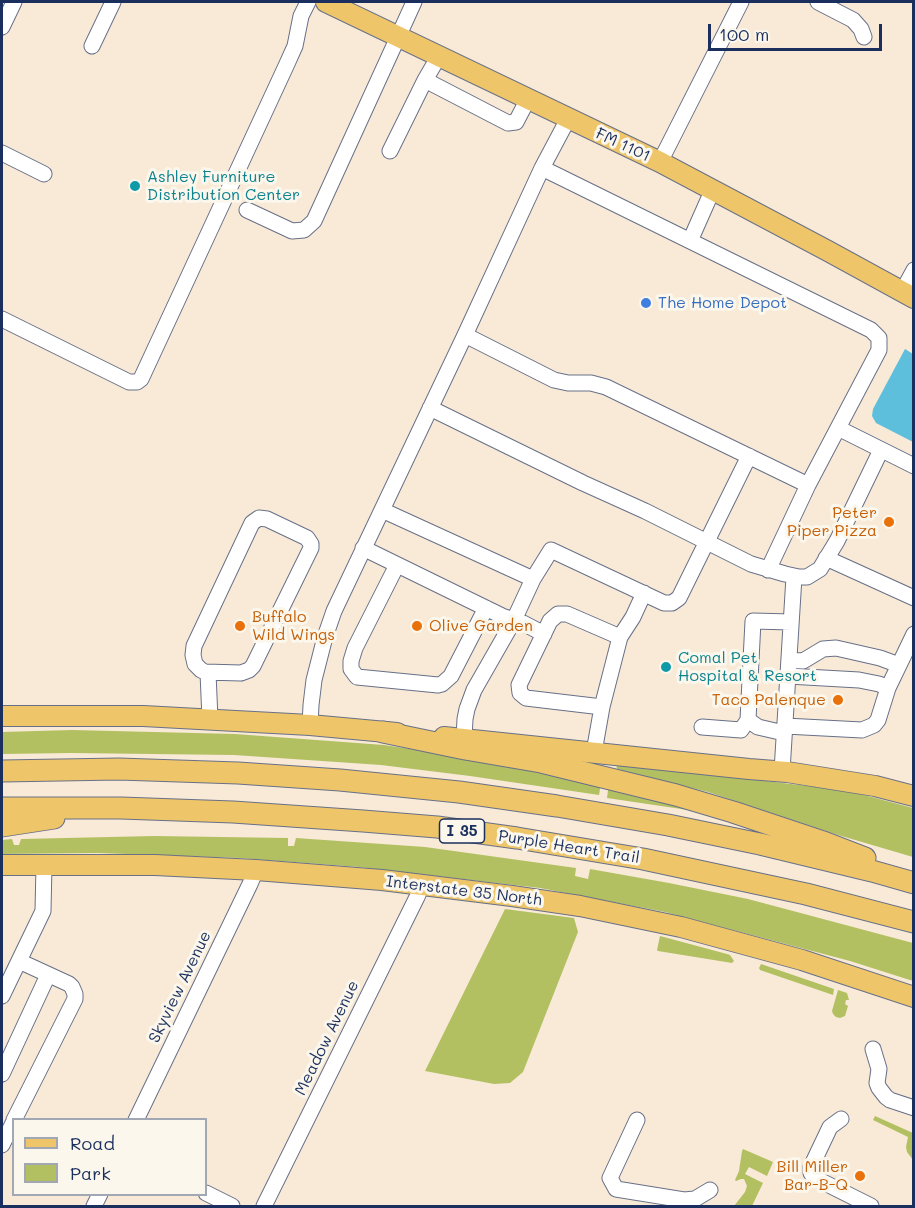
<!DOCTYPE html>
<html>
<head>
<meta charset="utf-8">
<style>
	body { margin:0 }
	#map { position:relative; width:915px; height:1208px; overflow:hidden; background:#f8ead7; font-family:Mali,sans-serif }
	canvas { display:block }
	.frame { position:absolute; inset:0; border:3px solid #1b2f5e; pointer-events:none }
	.legend { position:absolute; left:12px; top:1118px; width:195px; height:78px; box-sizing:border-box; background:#fbf7ec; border:2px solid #a1a7b3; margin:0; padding:8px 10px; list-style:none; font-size:18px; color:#1b2f5e }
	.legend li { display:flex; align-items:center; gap:12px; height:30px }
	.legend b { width:30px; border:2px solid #a1a7b3 }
	.scale { position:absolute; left:708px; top:24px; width:174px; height:27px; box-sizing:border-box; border:3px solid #1b2f5e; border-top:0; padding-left:8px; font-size:18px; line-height:21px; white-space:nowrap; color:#1b2f5e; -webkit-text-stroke:4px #fbf7ec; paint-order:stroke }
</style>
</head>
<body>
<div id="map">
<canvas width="915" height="1208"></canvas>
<div class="frame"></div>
<ul class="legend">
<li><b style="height:8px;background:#eec569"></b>Road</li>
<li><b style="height:16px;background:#b2c062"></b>Park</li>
</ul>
<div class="scale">100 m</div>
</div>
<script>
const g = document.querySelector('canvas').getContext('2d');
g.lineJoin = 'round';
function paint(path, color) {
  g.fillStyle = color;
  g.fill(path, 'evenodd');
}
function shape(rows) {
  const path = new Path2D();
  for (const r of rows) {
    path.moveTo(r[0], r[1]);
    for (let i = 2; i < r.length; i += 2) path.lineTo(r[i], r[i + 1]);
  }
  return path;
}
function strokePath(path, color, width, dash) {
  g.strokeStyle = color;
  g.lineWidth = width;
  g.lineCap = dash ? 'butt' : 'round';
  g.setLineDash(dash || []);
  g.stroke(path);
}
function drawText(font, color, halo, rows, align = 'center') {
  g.font = font + ' Mali,sans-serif';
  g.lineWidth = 6;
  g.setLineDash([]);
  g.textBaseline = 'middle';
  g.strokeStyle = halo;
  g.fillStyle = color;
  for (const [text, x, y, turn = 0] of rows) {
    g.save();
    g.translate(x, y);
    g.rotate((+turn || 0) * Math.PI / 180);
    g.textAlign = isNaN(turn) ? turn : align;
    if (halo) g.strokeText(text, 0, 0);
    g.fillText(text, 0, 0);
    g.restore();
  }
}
paint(shape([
	[72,730,235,734,384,745,476,759,601,783,599,795,470,776,381,765,234,755,71,753,2,754,2,732],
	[616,763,849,791,913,808,913,857,838,835,708,792,617,769],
	[609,783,687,804,688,810,607,798],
	[154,836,288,838,288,846,294,846,296,838,425,847,576,868,575,876,588,879,590,869,669,883,748,899,913,943,913,981,850,961,665,912,540,888,359,867,240,858,98,853,2,854,2,840,12,839,14,845,19,845,21,839],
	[505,909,574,918,578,932,523,1072,510,1083,494,1084,425,1071],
	[660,936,727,954,730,955,734,961,732,963,658,951,657,950],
	[761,964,834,989,833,995,760,970,759,968],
	[838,990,847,993,849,1000,846,1000,845,1004,848,1006,845,1016,840,1018,836,1017,833,1014,832,1011],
	[875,1116,913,1133,913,1160,907,1152,906,1147,908,1137,873,1120],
	[743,1149,773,1162,767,1176,749,1167,745,1174,763,1183,752,1206,734,1206,745,1192,747,1186,744,1179,741,1179,736,1181,735,1180,739,1171,742,1151]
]), '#b2c062');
paint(shape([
	[905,349,913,354,913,442,876,423,872,416,873,409]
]), '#5ebfdc');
const minor = shape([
	[818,2,853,20,861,29,864,37],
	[2,27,14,2],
	[92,46,113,2],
	[425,80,508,123,516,122,528,99],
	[390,151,425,80,439,56],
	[2,153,44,174],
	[660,162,741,2],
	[542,168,871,330,879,338,879,350,808,485,768,570],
	[247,210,292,231,304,230,314,221,414,2],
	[690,241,713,189],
	[902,292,914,270],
	[2,319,129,382,137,382,141,379,286,66,295,46,301,16,308,2],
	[465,335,554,380,568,383,591,383,606,387,808,485],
	[430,408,583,483,645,511,751,564,785,574,799,577,807,577,820,569,837,541,881,450],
	[838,428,914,466],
	[382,510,533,579],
	[259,518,267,519,307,538,311,544,311,548,253,666,249,670,241,673,205,672,201,670,195,664,193,655,194,646,252,523,259,518],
	[363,548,502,616,523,623,544,634],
	[826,558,914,598],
	[397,565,355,648,351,661,351,669,357,677,438,685,442,684,451,676,486,608],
	[789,660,803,661,823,649,836,648,880,658,899,665],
	[208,673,210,719],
	[788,676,859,680,879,684,888,688],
	[602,707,526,698,520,693,519,685,550,621,558,614,567,614,620,637],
	[748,720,753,621,791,622],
	[310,725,311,705,314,680,325,637,334,611,465,335,542,168,568,119],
	[785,726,862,730,874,725,878,720,888,688,914,634],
	[702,727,741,730,748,720,758,727,784,733],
	[464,738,465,719,467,709,474,690,514,620,533,579,551,550,664,603,672,603,679,598,749,456],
	[594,752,602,707,620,637,633,617,644,593],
	[782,771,794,577],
	[2,996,43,911,44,865],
	[873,1049,879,1069,877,1083,879,1088,886,1097,890,1100,914,1108],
	[2,1074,48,975],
	[841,1119,830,1127,811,1167,811,1173,815,1178,871,1206],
	[14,1120,75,999,75,994,72,987,69,984,19,961],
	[136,1120,250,884,256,870],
	[637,1120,610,1178,616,1189,684,1200,695,1199,710,1190],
	[2,1145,14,1121],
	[206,1193,232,1206],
	[94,1206,100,1194],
	[264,1206,417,897,422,885]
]);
const major = shape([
	[326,2,660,162,828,251,914,298],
	[2,716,143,716,310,725,397,733],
	[444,737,749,769,787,772,875,786,914,796],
	[2,865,155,865,256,870,382,880,512,896,580,906,681,927,802,960,914,997]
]);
const highway = shape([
	[383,732,465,749,541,762,676,795,733,812,826,843,865,858],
	[2,771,119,769,238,773,340,780,459,792,557,806,668,825,760,844,872,871,914,883],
	[2,808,121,808,233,812,363,821,437,827,517,838,643,859,806,894,914,922],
	[2,826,54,818]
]);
strokePath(minor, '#687088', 17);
strokePath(major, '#687088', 22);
strokePath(highway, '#687088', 23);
strokePath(minor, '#fff', 15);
strokePath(major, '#eec569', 20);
strokePath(highway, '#eec569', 21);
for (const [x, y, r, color] of [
	[135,186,6,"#0f9aa8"],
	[646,303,6,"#3f7fe0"],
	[889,522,6,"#e8710a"],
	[240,626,6,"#e8710a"],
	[417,626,6,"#e8710a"],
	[666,667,6,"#0f9aa8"],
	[838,700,6,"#e8710a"],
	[860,1176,6,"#e8710a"]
]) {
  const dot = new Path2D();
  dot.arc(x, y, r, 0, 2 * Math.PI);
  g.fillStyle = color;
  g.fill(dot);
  strokePath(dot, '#fbf7ec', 2);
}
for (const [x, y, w] of [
	[462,831,45]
]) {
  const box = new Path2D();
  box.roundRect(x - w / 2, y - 12, w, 24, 4.5);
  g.fillStyle = '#fbf7ec';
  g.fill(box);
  strokePath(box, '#1b2f5e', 1.5);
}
drawText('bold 15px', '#1b2f5e', null, [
	["I 35",462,831]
]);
drawText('16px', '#1b2f5e', '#fbf7ec', [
	["FM 1101",623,145,25],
	["Purple Heart Trail",569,847,9],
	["Interstate 35 North",464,891,7],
	["Skyview Avenue",180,987,-64],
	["Meadow Avenue",327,1038,-64]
]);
drawText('16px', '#0d838f', '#fbf7ec', [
	["Ashley Furniture",147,177],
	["Distribution Center",147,195],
	["Comal Pet",678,658],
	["Hospital & Resort",678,676]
], 'left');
drawText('16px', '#366cbe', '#fbf7ec', [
	["The Home Depot",658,303]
], 'left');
drawText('16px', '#c56008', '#fbf7ec', [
	["Peter",877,513],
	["Piper Pizza",877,531],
	["Buffalo",252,617,"left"],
	["Wild Wings",252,635,"left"],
	["Olive Garden",429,626,"left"],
	["Taco Palenque",826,700],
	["Bill Miller",848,1167],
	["Bar-B-Q",848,1185]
], 'right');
</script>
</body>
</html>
